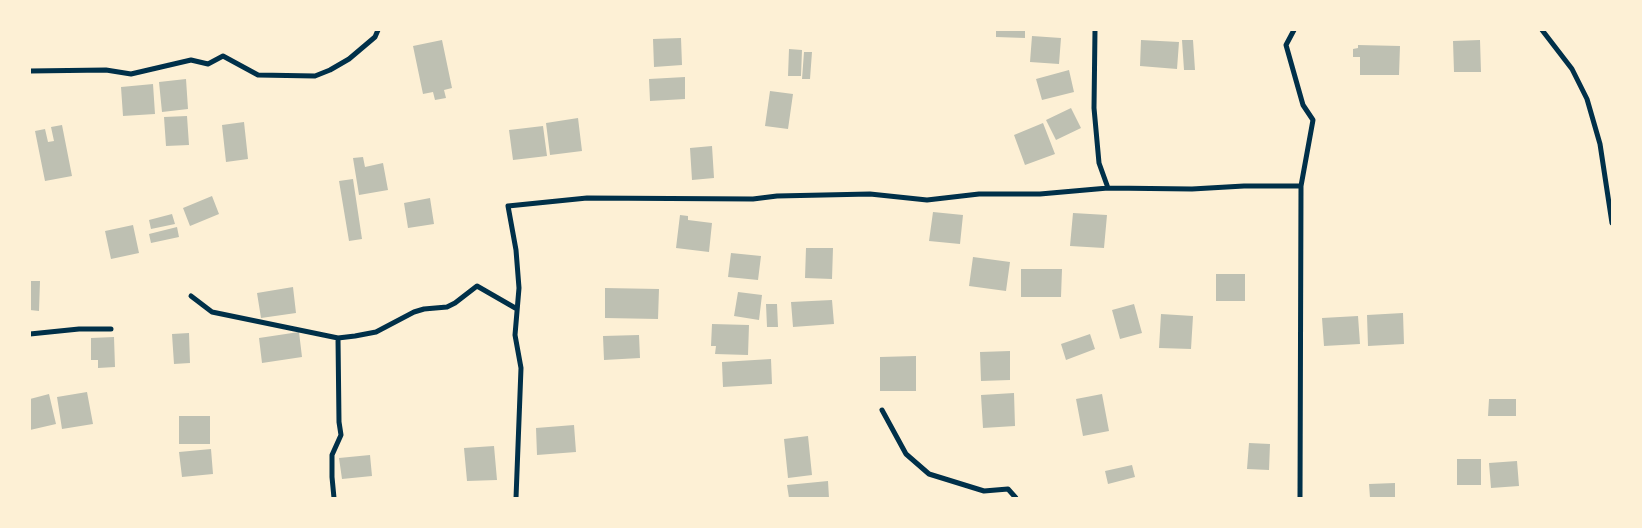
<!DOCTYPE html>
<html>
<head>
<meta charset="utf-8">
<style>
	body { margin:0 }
	#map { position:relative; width:1642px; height:528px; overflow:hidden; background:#fdf0d5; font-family:"Noto Sans",sans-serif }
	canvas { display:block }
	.frame { position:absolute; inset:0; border:31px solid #fdf0d5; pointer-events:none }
</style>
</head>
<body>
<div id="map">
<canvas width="1642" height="528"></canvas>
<div class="frame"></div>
</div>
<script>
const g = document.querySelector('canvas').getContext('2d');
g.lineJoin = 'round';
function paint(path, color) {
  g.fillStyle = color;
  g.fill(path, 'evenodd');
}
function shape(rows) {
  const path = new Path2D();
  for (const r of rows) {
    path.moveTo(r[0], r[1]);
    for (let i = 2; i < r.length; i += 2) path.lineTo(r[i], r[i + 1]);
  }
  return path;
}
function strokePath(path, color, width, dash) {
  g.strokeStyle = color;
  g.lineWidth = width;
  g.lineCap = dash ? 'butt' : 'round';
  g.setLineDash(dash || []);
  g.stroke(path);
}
paint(shape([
	[996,30,1025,30,1025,38,996,37],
	[1032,36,1061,38,1059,64,1030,62],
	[681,38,682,65,654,67,653,39],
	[442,40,452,88,444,90,446,98,435,100,433,92,423,94,413,46],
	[1141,40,1179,42,1177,69,1140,66],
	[1182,40,1193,40,1195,70,1184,70],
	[1480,40,1481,72,1454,72,1453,41],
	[1358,45,1400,46,1399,75,1360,75,1360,57,1353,57,1353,49,1358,48],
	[789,49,802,50,801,76,788,76],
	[804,52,812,52,810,79,802,79],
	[1069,70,1074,92,1042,100,1036,79],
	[685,77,685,99,650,101,649,79],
	[186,79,188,109,162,112,159,82],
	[153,84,155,114,123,116,121,87],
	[770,91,793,94,788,129,765,126],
	[1071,108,1081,128,1056,140,1046,120],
	[187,116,189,145,166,146,164,117],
	[578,118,582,151,550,155,546,123],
	[244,122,248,159,226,162,222,125],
	[1043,123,1055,154,1025,165,1014,135],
	[62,125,72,176,45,181,35,131,45,129,48,142,54,141,51,127],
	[543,126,547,156,513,160,509,130],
	[712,146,714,178,692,180,690,148],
	[363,157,365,167,383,163,388,190,359,195,353,158],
	[353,179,362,239,349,241,339,181],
	[212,196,219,214,190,226,183,208],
	[430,198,434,224,408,228,404,203],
	[933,212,963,215,960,244,929,241],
	[1073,213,1107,215,1104,248,1070,246],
	[172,214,175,224,151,229,149,220],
	[680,215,688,216,688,220,712,223,709,252,676,248],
	[133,225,139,253,111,259,105,231],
	[177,227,179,237,151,243,149,234],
	[806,248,833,248,832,279,805,278],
	[731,253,761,256,758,280,728,277],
	[973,257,1010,262,1006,291,969,286],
	[1021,269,1062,269,1061,297,1021,297],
	[1216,274,1245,274,1245,301,1216,301],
	[30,281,40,281,39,311,30,310],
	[293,287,296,313,261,318,257,293],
	[605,288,659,289,658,319,605,318],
	[738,292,762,295,759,320,734,316],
	[832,300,834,324,793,327,791,302],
	[766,304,777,304,778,327,767,327],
	[1134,304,1142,333,1120,339,1112,310],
	[1403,313,1404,344,1368,346,1367,315],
	[1161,314,1193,316,1191,349,1159,348],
	[1358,316,1360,344,1324,346,1322,318],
	[712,324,749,325,748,355,715,354,716,346,711,346],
	[299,332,302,357,262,363,259,338],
	[189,333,190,363,174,364,172,334],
	[1090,334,1095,349,1066,360,1061,344],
	[639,335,640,358,604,360,603,336],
	[114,337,115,367,98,368,98,360,91,360,91,338],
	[1010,351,1010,380,981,381,980,352],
	[916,356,916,391,880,391,880,357],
	[771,359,772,384,723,387,722,362],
	[87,392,93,424,62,429,57,397],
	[1014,393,1015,426,983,428,981,395],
	[49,394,56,424,30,430,30,399],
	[1102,394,1109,431,1083,436,1076,399],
	[1489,399,1516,399,1516,416,1488,416],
	[179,416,210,416,210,444,179,444],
	[574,425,576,452,537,455,536,428],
	[808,436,812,475,788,478,784,439],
	[1249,443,1270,444,1269,470,1247,469],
	[494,446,497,480,467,481,464,448],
	[211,449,213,474,182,477,179,452],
	[370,455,372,476,342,479,339,458],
	[1457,459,1481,459,1481,485,1457,485],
	[1517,461,1519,486,1491,488,1489,463],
	[1132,465,1135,477,1108,484,1105,471],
	[828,481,829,498,789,498,787,485],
	[1395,483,1395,498,1370,498,1369,484]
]), '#bec0b2');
strokePath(shape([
	[1095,30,1094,108,1099,163,1108,188,1192,189,1244,186,1301,186],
	[1294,30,1286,45,1303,105,1313,120,1301,186,1300,498],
	[1542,30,1572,69,1587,99,1600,144,1612,223],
	[30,71,106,70,131,74,191,60,208,64,223,56,258,75,315,76,330,70,349,59,375,37,378,30],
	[191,296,212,312,338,338,355,336,376,332,414,312,424,309,447,307,455,303,477,286,517,309],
	[30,334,79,329,111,329],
	[882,410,906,454,929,474,984,491,1008,489,1016,498],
	[334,498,332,477,332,455,341,435,339,422,338,338],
	[516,498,521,368,515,335,519,288,516,250,508,206,587,198,753,199,777,196,870,194,927,200,979,194,1040,194,1108,188]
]), '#003049', 5);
</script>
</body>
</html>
